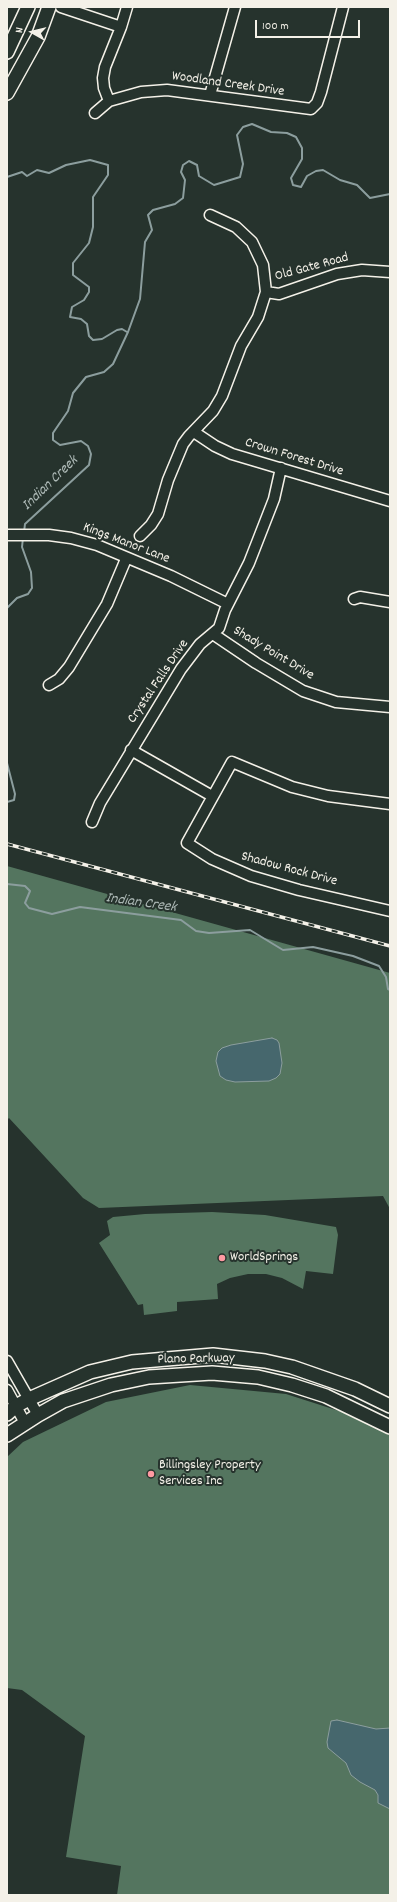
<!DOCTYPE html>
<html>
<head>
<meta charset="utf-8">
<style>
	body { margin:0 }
	#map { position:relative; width:397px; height:1902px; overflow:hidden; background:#26332d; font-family:Dekko,sans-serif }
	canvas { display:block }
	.frame { position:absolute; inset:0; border:8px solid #f4f1e8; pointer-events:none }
	.north { position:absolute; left:12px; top:12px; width:40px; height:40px; -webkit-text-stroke:3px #26332d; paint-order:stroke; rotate:278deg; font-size:11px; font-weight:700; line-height:16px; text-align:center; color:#f4f1e8 }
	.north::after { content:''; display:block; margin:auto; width:14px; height:18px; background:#f4f1e8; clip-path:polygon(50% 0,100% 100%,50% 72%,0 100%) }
	.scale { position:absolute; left:255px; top:20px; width:105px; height:18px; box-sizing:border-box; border:2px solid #f4f1e8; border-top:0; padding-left:5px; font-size:12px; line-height:14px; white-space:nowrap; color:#f4f1e8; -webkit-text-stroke:3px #26332d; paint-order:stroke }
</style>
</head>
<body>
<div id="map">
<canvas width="397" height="1902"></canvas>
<div class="frame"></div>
<div class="north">N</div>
<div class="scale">100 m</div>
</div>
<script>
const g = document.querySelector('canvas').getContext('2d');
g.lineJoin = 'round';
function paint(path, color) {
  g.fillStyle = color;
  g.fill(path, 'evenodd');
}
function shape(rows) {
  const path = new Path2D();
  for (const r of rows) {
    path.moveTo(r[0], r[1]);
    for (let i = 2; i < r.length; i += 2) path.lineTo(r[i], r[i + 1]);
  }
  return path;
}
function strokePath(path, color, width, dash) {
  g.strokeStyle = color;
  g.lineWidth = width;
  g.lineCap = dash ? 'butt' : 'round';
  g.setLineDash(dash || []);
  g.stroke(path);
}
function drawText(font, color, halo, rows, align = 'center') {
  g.font = font + ' Dekko,sans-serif';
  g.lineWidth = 4;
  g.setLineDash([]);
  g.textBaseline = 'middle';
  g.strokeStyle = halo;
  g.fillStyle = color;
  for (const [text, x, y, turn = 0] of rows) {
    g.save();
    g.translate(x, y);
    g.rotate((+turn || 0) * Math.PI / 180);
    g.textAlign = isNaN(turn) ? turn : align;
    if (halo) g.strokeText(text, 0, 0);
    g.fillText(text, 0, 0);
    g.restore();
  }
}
paint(shape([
	[7,866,390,973,390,1209,383,1196,99,1208,83,1198,9,1118,7,1120],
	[212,1212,265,1215,336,1227,338,1235,333,1274,306,1271,303,1289,282,1278,266,1274,248,1274,230,1278,217,1284,218,1299,177,1302,177,1311,144,1315,143,1304,138,1305,99,1243,110,1235,107,1221,113,1217,145,1214],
	[190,1385,286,1394,361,1418,390,1434,390,1895,117,1895,121,1866,66,1857,85,1736,22,1690,7,1688,7,1457,23,1442,106,1402]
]), '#54755f');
const water = shape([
	[272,1038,277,1040,279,1043,282,1063,280,1074,276,1078,269,1081,235,1082,226,1080,220,1076,216,1061,218,1052,222,1048,231,1045,272,1038],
	[337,1720,376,1729,390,1728,390,1809,378,1803,378,1795,375,1790,360,1782,351,1775,346,1763,328,1748,327,1742,331,1721,337,1720]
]);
paint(water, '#46676d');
strokePath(water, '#8c9e9e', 1);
strokePath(shape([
	[7,177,22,172,27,176,37,170,49,173,66,165,90,160,108,165,108,175,93,197,93,227,89,243,73,263,73,275,89,287,89,292,84,300,72,307,70,317,81,319,87,324,89,336,93,340,102,339,117,330,122,329,127,332],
	[24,532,25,524,89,465,91,454,88,446,81,441,60,445,53,440,53,433,68,411,73,393,86,377,104,372,113,364,128,332,140,299,145,242,152,230,148,215,153,210,175,204,183,198,185,180,181,172,183,165,189,161,197,165,199,176,214,185,240,177,243,164,237,135,243,127,252,124,271,132,287,133,296,137,302,148,302,159,291,178,293,185,301,187,307,176,316,171,323,170,340,180,357,185,370,198,390,194],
	[7,608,17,598,28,594,32,588,31,572,22,547,23,538],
	[7,763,15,794,14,800,7,802],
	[7,884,25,886,30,891,25,903,29,908,52,914,80,907,181,920,196,931,209,933,250,930,283,950,313,947,353,956,379,966,386,977,388,989,390,990]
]), '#8c9e9e', 2);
const minor = shape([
	[61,7,121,27],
	[210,95,235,7],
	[109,101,104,88,103,78,105,67,121,27,127,7],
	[95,113,109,101,141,92,167,90,311,109,317,103,321,92,343,7],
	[266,292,279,294,337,274,362,270,390,272],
	[194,432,215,446,232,454,390,501],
	[7,535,49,535,71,538,97,545,171,576,228,604],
	[140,536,151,525,158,514,168,480,183,444,189,436,213,411,222,396,241,346,258,317,266,292,263,265,252,242,236,227,210,215],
	[354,599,360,597,390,602],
	[213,634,256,663,303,691,336,702,390,707],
	[49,685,59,679,69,667,107,604,126,559],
	[131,750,212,796],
	[390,804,328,796,292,787,232,762,187,843,212,859,251,876,299,890,390,911],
	[92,822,100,803,181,669,200,644,219,628,225,610,249,563,274,499,281,468],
	[7,1361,38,1415],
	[7,1390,25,1423]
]);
const major = shape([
	[7,52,28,7],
	[7,93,38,37,49,7],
	[7,1414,16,1406,29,1399,90,1372,132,1362,213,1355,265,1361,292,1367,355,1389,390,1406],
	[7,1435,38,1415,63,1401,111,1385,149,1377,212,1373,258,1377,292,1385,326,1396,390,1427]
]);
strokePath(minor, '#f4f1e8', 13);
strokePath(major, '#f4f1e8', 16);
strokePath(minor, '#26332d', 10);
strokePath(major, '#26332d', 13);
const rail = shape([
	[7,844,390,946]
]);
strokePath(rail, '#f4f1e8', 3.5);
strokePath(rail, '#26332d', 2, [6]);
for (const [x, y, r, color] of [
	[222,1258,4,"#ff9aa2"],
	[151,1474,4,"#ff9aa2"]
]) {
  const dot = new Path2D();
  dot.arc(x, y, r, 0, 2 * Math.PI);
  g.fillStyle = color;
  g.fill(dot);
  strokePath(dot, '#26332d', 1.5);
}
drawText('14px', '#f4f1e8', '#26332d', [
	["Woodland Creek Drive",228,85,8],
	["Old Gate Road",312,268,-15],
	["Crown Forest Drive",294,458,17],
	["Kings Manor Lane",126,544,21],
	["Shady Point Drive",273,654,31],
	["Crystal Falls Drive",159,682,-56],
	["Shadow Rock Drive",289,870,15],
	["Plano Parkway",196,1360,-1]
]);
drawText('14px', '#f4f1e8', '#26332d', [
	["WorldSprings",230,1258],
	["Billingsley Property",159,1466],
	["Services Inc",159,1482]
], 'left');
drawText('italic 15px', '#aebab7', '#26332d', [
	["Indian Creek",51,484,-44],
	["Indian Creek",141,904,8]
]);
</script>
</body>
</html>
